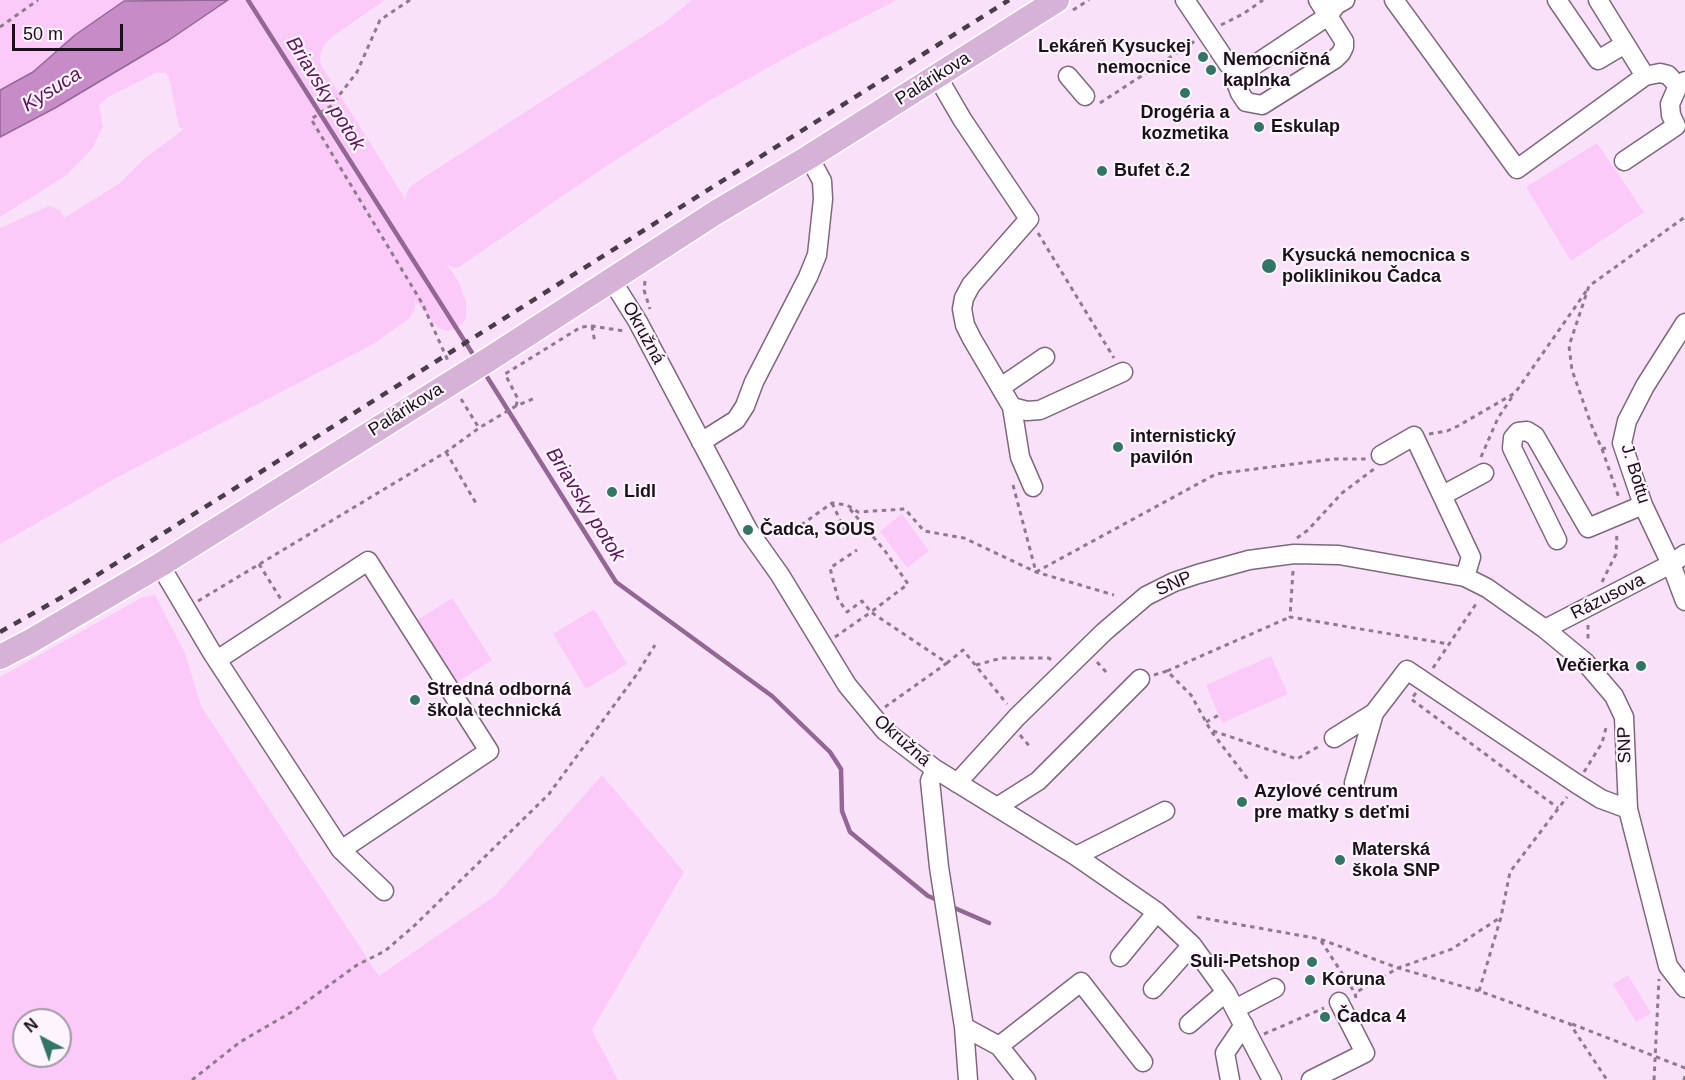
<!DOCTYPE html>
<html>
<head>
<meta charset="utf-8">
<style>
	body { margin:0 }
	#map { position:relative; width:1685px; height:1080px; overflow:hidden; background:#f9e2f9; font-family:Arial,sans-serif }
	canvas { display:block }
	.north { position:absolute; left:12px; top:1008px; width:60px; height:60px; box-sizing:border-box; background:#fef4fd; border:2px solid #a299a2; border-radius:50%; rotate:319deg; font-size:16px; font-weight:700; line-height:24px; text-align:center; color:#191119 }
	.north::after { content:''; display:block; margin:auto; width:21px; height:27px; background:#327566; clip-path:polygon(50% 0,100% 100%,50% 72%,0 100%) }
	.scale { position:absolute; left:12px; top:24px; width:111px; height:27px; box-sizing:border-box; border:3px solid #191119; border-top:0; padding-left:8px; font-size:18px; line-height:21px; white-space:nowrap; color:#191119; -webkit-text-stroke:4px #fef4fd; paint-order:stroke }
</style>
</head>
<body>
<div id="map">
<canvas width="1685" height="1080"></canvas>
<div class="north">N</div>
<div class="scale">50 m</div>
</div>
<script>
const g = document.querySelector('canvas').getContext('2d');
g.lineJoin = 'round';
function paint(path, color) {
  g.fillStyle = color;
  g.fill(path, 'evenodd');
}
function shape(rows) {
  const path = new Path2D();
  for (const r of rows) {
    path.moveTo(r[0], r[1]);
    for (let i = 2; i < r.length; i += 2) path.lineTo(r[i], r[i + 1]);
  }
  return path;
}
function strokePath(path, color, width, dash) {
  g.strokeStyle = color;
  g.lineWidth = width;
  g.lineCap = dash ? 'butt' : 'round';
  g.setLineDash(dash || []);
  g.stroke(path);
}
function drawText(font, color, halo, rows, align = 'center') {
  g.font = font + ' Arial,sans-serif';
  g.lineWidth = 4.5;
  g.setLineDash([]);
  g.textBaseline = 'middle';
  g.strokeStyle = halo;
  g.fillStyle = color;
  for (const [text, x, y, turn = 0] of rows) {
    g.save();
    g.translate(x, y);
    g.rotate((+turn || 0) * Math.PI / 180);
    g.textAlign = isNaN(turn) ? turn : align;
    if (halo) g.strokeText(text, 0, 0);
    g.fillText(text, 0, 0);
    g.restore();
  }
}
paint(shape([
	[0,0,126,0,75,35,33,72,0,90],
	[228,0,385,0,333,36,324,45,320,56,321,65,406,200,406,195,409,188,415,183,665,22,692,0,897,0,796,52,707,102,605,167,459,267,453,268,446,263,459,282,466,302,466,318,461,325,454,329,446,331,437,327,415,300,415,309,410,318,375,343,118,477,0,544,0,228,49,206,61,211,64,218,120,183,144,159,184,129,179,127,169,77,165,73,156,73,108,97,99,105,103,127,92,149,67,175,0,217,0,137,55,108,169,40],
	[1597,143,1644,212,1571,261,1526,187],
	[902,514,929,551,907,568,880,531],
	[155,595,185,653,201,706,379,976,496,895,602,775,684,872,592,1030,618,1080,0,1080,0,677,141,598],
	[24,1020,60,1020,60,1056,24,1056],
	[452,598,492,660,456,683,416,621],
	[594,609,627,664,586,689,553,634],
	[1271,656,1288,694,1222,723,1206,685],
	[1628,975,1651,1013,1636,1022,1613,984]
]), '#fbcaf9');
const water = shape([
	[228,0,169,40,55,108,0,137,0,90,33,72,75,35,124,1,228,0]
]);
paint(water, '#c78cc7');
strokePath(water, '#936793', 1.5);
strokePath(shape([
	[248,0,476,359],
	[484,372,616,582,772,696,830,752,841,769,842,811,850,832,928,896,940,901],
	[950,906,989,923]
]), '#936793', 4.5);
const minor = shape([
	[1185,0,1228,64,1237,70,1237,85,1240,93,1246,102,1262,105,1335,59,1341,53,1344,47,1344,41,1318,0],
	[1394,0,1517,169,1645,76,1598,0],
	[1557,0,1598,60,1625,44],
	[1237,70,1247,70,1328,16,1336,5,1345,0],
	[937,76,962,119,1029,219,971,285,964,298,962,309,965,325,972,339,1012,407,1027,411,1040,410,1123,372],
	[1068,76,1085,96],
	[1645,76,1660,73,1668,75,1678,86,1685,81],
	[1624,161,1676,126,1671,115,1670,104,1678,86],
	[611,279,638,322,748,530,780,575,847,685,885,731,935,769,1076,856,1157,912,1192,945,1226,992,1272,1080],
	[1685,323,1645,386,1627,421,1622,443,1643,505,1671,564,1685,601],
	[1001,387,1045,357],
	[1012,407,1020,457,1033,487],
	[701,442,736,420,745,406,754,382,808,277,817,255,823,199,822,181,809,157],
	[1381,455,1414,436,1471,557,1465,577],
	[1443,495,1484,473],
	[1557,540,1512,448,1513,438,1518,432,1527,431,1535,436,1588,528,1643,505],
	[160,565,211,651,341,850,489,751,368,561,217,660],
	[1545,629,1671,564,1685,554],
	[1334,738,1374,713],
	[935,769,930,781,939,867,964,1027,968,1080],
	[957,783,1017,717,1104,632,1146,596,1174,582,1198,574,1249,560,1294,554,1339,555,1465,577,1487,588,1545,629,1585,662,1614,696,1624,717,1628,809,1668,966,1685,988],
	[1354,783,1374,713,1407,670,1577,784,1601,799,1628,809],
	[997,807,1038,781,1140,679],
	[341,850,384,891],
	[1076,856,1165,811],
	[1120,957,1157,912],
	[1153,989,1192,945],
	[1235,1009,1275,988],
	[1189,1024,1226,992],
	[964,1027,999,1046,1081,982,1143,1062],
	[999,1046,1026,1080],
	[1230,1080,1225,1053,1244,1025],
	[1311,1080,1365,1053,1339,1002]
]);
const major = shape([
	[0,657,29,642,160,565,491,358,715,213,809,157,1057,0]
]);
strokePath(minor, '#7d687c', 21);
strokePath(major, '#fff', 27);
strokePath(shape([
	[410,0,380,20,357,72,331,106,311,119,422,303,449,363],
	[1073,10,1089,0],
	[1221,25,1243,14,1263,0],
	[0,27,38,0],
	[1100,103,1195,41],
	[1038,233,1114,358],
	[645,281,644,290,650,309],
	[592,326,595,343],
	[461,399,479,428],
	[516,406,518,399,505,374,581,327,592,326,624,331],
	[1429,434,1447,431,1458,426,1515,393,1587,290],
	[1606,448,1602,449,1591,424,1572,370,1569,346,1589,286,1685,217],
	[1602,449,1619,498],
	[446,452,477,505],
	[1481,457,1498,418,1514,394],
	[1013,485,1036,572,1216,474,1333,459,1367,459],
	[832,503,846,533],
	[850,509,885,551,908,584,871,612,862,601,847,612,838,599,830,568,857,550],
	[801,525,832,503,847,505,858,512,905,509,924,531,964,538,1036,572,1114,595],
	[1297,538,1308,530,1342,493,1374,469],
	[259,564,282,601],
	[1293,571,1290,617,1449,644],
	[1602,582,1616,554,1617,532],
	[198,601,446,452,479,428,516,406,535,398],
	[1588,625,1588,642],
	[835,637,871,612,947,663,963,650,1007,704],
	[1097,662,1107,673],
	[976,665,1002,658,1049,658,1053,662],
	[1433,668,1478,601],
	[1167,671,1290,617],
	[1154,675,1167,671,1191,695,1211,731,1250,782],
	[1416,693,1411,699,1558,808],
	[885,707,947,663],
	[1206,722,1219,715],
	[1213,731,1297,759,1321,745],
	[1020,735,1031,748],
	[1584,772,1602,743,1607,724],
	[1197,917,1320,939,1398,968,1479,991,1570,1024,1607,1080],
	[1321,941,1355,993],
	[1479,991,1501,917,1510,872,1567,797],
	[1356,998,1355,993,1398,968,1452,949,1501,917],
	[1572,1024,1685,1068],
	[1264,1034,1324,1008],
	[192,1080,240,1042,295,1010,357,965,385,951,414,926,549,794,637,674,655,645],
	[1654,1080,1659,979],
	[1684,1080,1685,1076]
]), '#8b7b8b', 3, [4.5, 4.5]);
strokePath(minor, '#fff', 18);
strokePath(major, '#d7b2d7', 24);
strokePath(shape([
	[0,632,64,596,1009,0]
]), '#483d48', 4.5, [8, 8]);
for (const [x, y, r, color] of [
	[1203,57,6,"#327566"],
	[1211,70,6,"#327566"],
	[1185,93,6,"#327566"],
	[1259,127,6,"#327566"],
	[1102,171,6,"#327566"],
	[1269,266,8,"#327566"],
	[1118,447,6,"#327566"],
	[612,492,6,"#327566"],
	[748,530,6,"#327566"],
	[1641,666,6,"#327566"],
	[415,700,6,"#327566"],
	[1242,802,6,"#327566"],
	[1340,860,6,"#327566"],
	[1312,962,6,"#327566"],
	[1310,980,6,"#327566"],
	[1325,1017,6,"#327566"]
]) {
  const dot = new Path2D();
  dot.arc(x, y, r, 0, 2 * Math.PI);
  g.fillStyle = color;
  g.fill(dot);
  strokePath(dot, '#fef4fd', 2);
}
drawText('bold 18px', '#191119', '#fef4fd', [
	["Lekáreň Kysuckej",1191,47,"right"],
	["nemocnice",1191,68,"right"],
	["Nemocničná",1223,60],
	["kaplnka",1223,81],
	["Drogéria a",1185,113,"center"],
	["kozmetika",1185,134,"center"],
	["Eskulap",1271,127],
	["Bufet č.2",1114,171],
	["Kysucká nemocnica s",1282,256],
	["poliklinikou Čadca",1282,277],
	["internistický",1130,437],
	["pavilón",1130,458],
	["Lidl",624,492],
	["Čadca, SOUS",760,530],
	["Večierka",1629,666,"right"],
	["Stredná odborná",427,690],
	["škola technická",427,711],
	["Azylové centrum",1254,792],
	["pre matky s deťmi",1254,813],
	["Materská",1352,850],
	["škola SNP",1352,871],
	["Suli-Petshop",1300,962,"right"],
	["Koruna",1322,980],
	["Čadca 4",1337,1017]
], 'left');
drawText('18px', '#191119', '#fef4fd', [
	["Palárikova",933,79,-32],
	["Okružná",643,333,61],
	["Palárikova",406,410,-32],
	["J. Bottu",1635,474,73],
	["SNP",1174,584,-23],
	["Rázusova",1608,597,-27],
	["Okružná",902,741,41],
	["SNP",1625,745,-92]
]);
drawText('italic 20px', '#5c145d', '#fef4fd', [
	["Kysuca",52,90,-32],
	["Briavsky potok",325,94,58],
	["Briavsky potok",585,505,58]
]);
</script>
</body>
</html>
